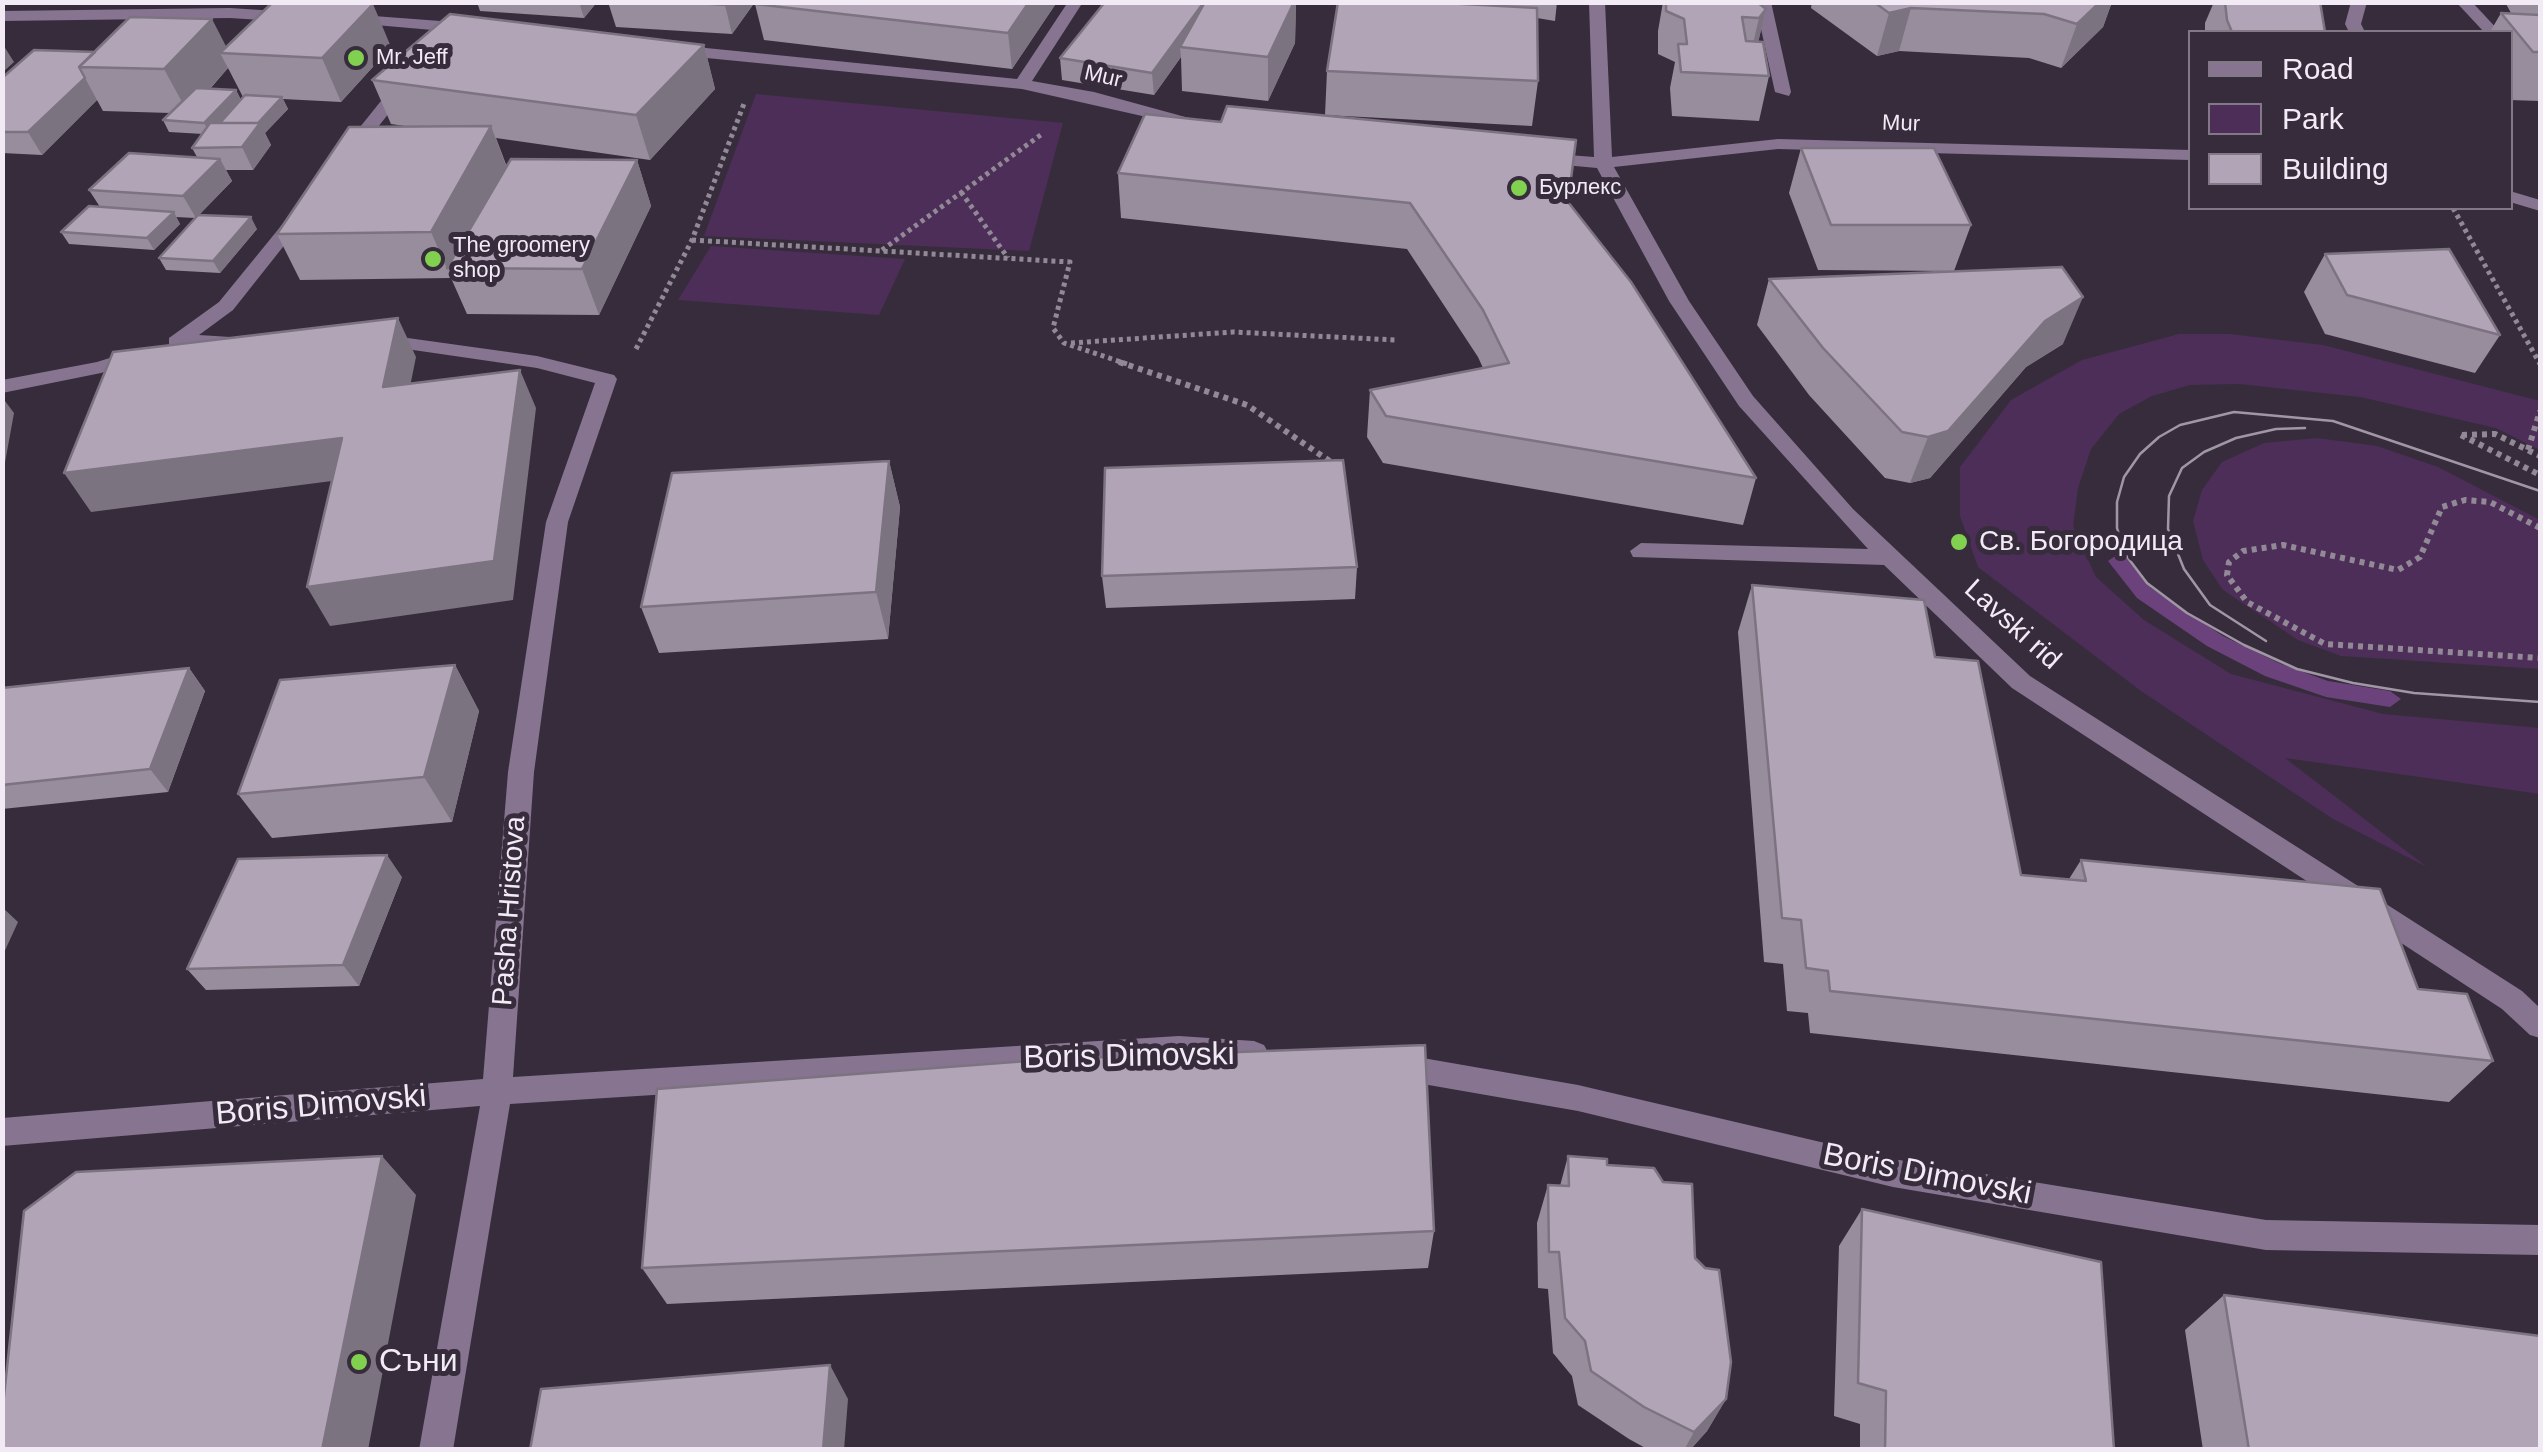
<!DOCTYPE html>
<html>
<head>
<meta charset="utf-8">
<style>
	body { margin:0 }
	#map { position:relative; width:2543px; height:1452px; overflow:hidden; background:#372c3c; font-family:Helvetica,sans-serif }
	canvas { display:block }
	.frame { position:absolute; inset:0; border:5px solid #f2ebf5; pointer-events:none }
	.legend { position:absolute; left:2188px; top:30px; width:325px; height:180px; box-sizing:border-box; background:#372c3c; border:2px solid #827886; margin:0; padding:12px 18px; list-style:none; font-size:30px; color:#f2ebf5 }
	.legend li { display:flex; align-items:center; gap:20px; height:50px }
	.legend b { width:50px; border:2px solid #827886 }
</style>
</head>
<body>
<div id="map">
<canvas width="2543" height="1452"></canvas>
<div class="frame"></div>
<ul class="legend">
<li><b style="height:12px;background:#877490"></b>Road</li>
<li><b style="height:28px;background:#4c2e58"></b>Park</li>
<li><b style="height:28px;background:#b1a4b7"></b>Building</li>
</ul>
</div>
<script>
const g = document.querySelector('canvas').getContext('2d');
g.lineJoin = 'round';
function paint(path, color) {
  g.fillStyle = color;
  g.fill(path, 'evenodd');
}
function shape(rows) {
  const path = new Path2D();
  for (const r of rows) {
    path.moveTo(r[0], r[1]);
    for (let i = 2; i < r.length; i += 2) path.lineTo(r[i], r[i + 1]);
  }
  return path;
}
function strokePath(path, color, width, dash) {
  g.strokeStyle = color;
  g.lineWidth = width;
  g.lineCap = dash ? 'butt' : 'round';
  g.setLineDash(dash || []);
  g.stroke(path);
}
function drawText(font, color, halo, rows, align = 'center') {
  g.font = font + ' Helvetica,sans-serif';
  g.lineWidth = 10;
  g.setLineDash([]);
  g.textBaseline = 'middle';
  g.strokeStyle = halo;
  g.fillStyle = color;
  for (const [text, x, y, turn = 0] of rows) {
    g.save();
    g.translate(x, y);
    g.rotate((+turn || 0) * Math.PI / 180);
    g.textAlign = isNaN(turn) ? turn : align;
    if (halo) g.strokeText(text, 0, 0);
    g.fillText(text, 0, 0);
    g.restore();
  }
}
paint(shape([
	[756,94,1063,123,1029,251,704,236],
	[711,246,905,259,879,315,678,300],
	[2179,334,2230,334,2323,345,2540,401,2540,450,2496,428,2360,397,2239,384,2190,385,2152,396,2119,414,2091,449,2078,488,2073,526,2096,577,2144,620,2231,674,2383,714,2540,728,2540,794,2285,758,2427,867,2333,819,2141,691,1978,567,1960,516,1960,467,2011,400,2082,360],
	[2317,438,2377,446,2438,467,2540,520,2540,669,2341,656,2298,640,2223,590,2203,560,2193,521,2202,490,2222,462,2264,443]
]), '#4c2e58');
paint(shape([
	[2118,554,2125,556,2151,588,2223,636,2281,664,2328,681,2390,691,2401,699,2390,707,2326,697,2265,676,2207,646,2137,598,2108,561,2118,554]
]), '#6b427c');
strokePath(shape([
	[961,192,1008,258],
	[2453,208,2540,364],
	[692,240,1070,262,1053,328,1064,343,1127,364],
	[882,250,1042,134],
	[1071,343,1233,332,1396,340],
	[636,349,692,240,745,101]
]), '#928996', 5, [4, 4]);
strokePath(shape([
	[1119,362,1247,405,1334,464],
	[2461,435,2540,475],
	[2462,435,2495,434,2540,456],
	[2528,450,2540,411],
	[2540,528,2490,502,2465,500,2442,507,2420,557,2398,570,2283,545,2243,551,2229,562,2227,575,2247,602,2325,644,2540,658]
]), '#928996', 6, [5, 5]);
paint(shape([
	[1068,2,1083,2,1032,81,1094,92,1200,121,1200,129,1022,89,676,55,668,50,676,45,1017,79,1068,2],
	[1589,2,1605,2,1612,157,1778,139,2190,150,2190,160,1778,149,1614,167,1689,301,1753,396,1853,509,2030,676,2522,991,2540,1008,2540,1038,2530,1035,2502,1009,2012,688,1884,565,1633,557,1630,551,1641,543,1868,549,1739,406,1669,301,1597,168,1542,163,1533,158,1542,153,1594,157,1589,2],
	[1755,2,1771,2,1791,92,1789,96,1775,92,1755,2],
	[2351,2,2367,2,2361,24,2365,32,2349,32,2345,24,2351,2],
	[2456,2,2472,2,2500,32,2484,32,2456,2],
	[230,8,292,12,300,17,292,22,230,18,2,21,2,11,230,8],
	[347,14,467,23,475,28,467,33,341,22,339,19,347,14],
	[397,81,411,85,356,155,344,155,344,147,397,81],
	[2510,191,2540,200,2540,211,2510,202,2510,191],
	[300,208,309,214,233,310,199,335,246,338,246,346,169,346,169,338,219,302,294,210,300,208],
	[379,334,537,356,614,375,617,379,568,522,534,772,513,1077,1179,1036,1254,1041,1264,1045,1269,1054,1264,1063,1254,1067,1179,1062,510,1104,453,1450,419,1450,480,1106,2,1146,2,1118,483,1079,508,772,546,522,595,383,537,368,372,344,369,340,379,334],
	[138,349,145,351,145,359,101,373,2,393,2,380,97,362,138,349],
	[1394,1053,1578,1085,1893,1159,2266,1220,2540,1225,2540,1255,2266,1250,1893,1187,1578,1111,1394,1079,1384,1075,1379,1066,1384,1057,1394,1053]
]), '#877490');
strokePath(shape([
	[2540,491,2333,421,2234,412,2180,425,2159,437,2140,454,2124,477,2117,502,2117,528,2125,554,2147,583,2187,613,2244,645,2297,669,2353,683,2414,693,2540,702],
	[2266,641,2210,605,2184,569,2168,529,2169,496,2182,468,2204,452,2236,438,2276,429,2305,428]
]), '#a097a4', 2.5);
paint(shape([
	[477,2,597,2,584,18,480,11],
	[608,2,755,2,732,34,616,27],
	[1057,2,1012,69,764,40,755,4],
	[1294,2,1296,2,1295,43,1268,101,1182,91,1181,57,1154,95,1062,80,1060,58],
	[1439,2,1557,2,1555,21,1537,18,1538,81,1532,126,1325,115,1327,71],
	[1663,2,1757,2,1766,9,1758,42,1769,76,1759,121,1672,116,1670,88,1675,62,1658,54,1658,31],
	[1812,2,2112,2,2103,27,2061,68,2029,58,1899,51,1877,56,1811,8],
	[2214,2,2320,2,2325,32,2205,32,2205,23],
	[2505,2,2540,2,2540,101,2510,100,2510,32,2490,32,2501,13,2511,13],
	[704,45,715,89,650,160,496,138,507,167,637,160,651,206,599,315,467,314,451,278,300,280,277,234,412,127,391,124,372,80],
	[391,47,341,102,283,99,288,109,265,133,271,145,253,170,226,170,232,181,199,215,257,229,220,273,166,270,159,258,195,218,176,217,180,224,154,250,69,244,61,232,100,207,89,190,197,157,192,148,203,134,169,132,163,120,171,113,103,111,97,100,42,155,2,153,2,78,95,52,226,48],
	[228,68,243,97,241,100,236,90,210,89],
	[1801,148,1971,225,1954,271,1818,270,1789,193],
	[1118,173,1568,202,1756,478,1743,525,1383,463,1367,437,1370,390,1483,368,1478,357,1407,249,1121,218],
	[2325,254,2500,335,2475,373,2325,334,2304,292],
	[1769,279,2063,344,2026,367,1930,478,1910,483,1885,478,1809,395,1757,325],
	[889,461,900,507,888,639,659,653,641,607],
	[1357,567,1355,599,1106,608,1102,576],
	[1752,585,1935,657,2021,875,2069,879,2081,860,2418,989,2493,1061,2449,1102,1810,1033,1808,1013,1787,1011,1783,964,1764,962,1738,632],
	[455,665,479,711,452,822,272,838,238,794],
	[189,668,205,691,168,792,2,809,2,688],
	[402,877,359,986,206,990,187,969],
	[1568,1156,1607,1165,1695,1258,1726,1399,1707,1431,1690,1450,1649,1450,1629,1439,1578,1405,1572,1376,1553,1353,1548,1289,1538,1288,1537,1223,1548,1185,1560,1186],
	[1862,1209,2114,1450,1860,1450,1860,1424,1834,1416,1839,1246],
	[1434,1231,1428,1268,667,1304,642,1268],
	[2224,1295,2536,1336,2540,1450,2203,1450,2185,1330]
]), '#988d9d');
paint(shape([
	[579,2,597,2,584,18],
	[726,2,755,2,732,34,725,5],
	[1029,2,1057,2,1012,69,1008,33],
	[1204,2,1216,2,1180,47,1181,57,1154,95,1152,73],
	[1294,2,1296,2,1295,43,1268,101,1268,57],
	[2100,2,2112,2,2103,27,2061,68,2077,24],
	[373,4,391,47,341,102,322,58],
	[1911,8,1899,51,1877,56,1889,13],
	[1766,9,1756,52,1749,61,1759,18],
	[212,19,230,54,220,53,228,68,188,113,164,69],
	[2,43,14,62,2,73],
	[704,45,715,89,650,160,636,115],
	[85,78,97,100,42,155,28,132],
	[236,90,242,102,210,134,204,123],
	[282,97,288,109,265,133,271,145,253,170,242,147,257,124],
	[491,126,508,171,447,268,451,278,431,232],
	[220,159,232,181,196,218,183,196],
	[637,160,651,206,599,315,582,269],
	[174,212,180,224,154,250,147,238],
	[251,217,257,229,220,273,213,261],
	[2083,297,2063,344,2026,367,1930,478,1910,483,1928,437,2045,321],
	[398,318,416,357,402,426,383,387],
	[520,370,536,408,513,600,330,626,307,587],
	[2,397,14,413,2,479],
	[342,438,363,477,91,512,64,473],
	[889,461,900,507,888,639,876,592],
	[455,665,479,711,452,822,424,777],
	[189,668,205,691,168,792,150,769],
	[387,855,402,877,359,986,343,965],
	[2,907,18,922,2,957],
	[382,1156,416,1195,368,1450,322,1450],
	[830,1365,848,1399,844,1450,823,1450],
	[1726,1399,1707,1431,1690,1450,1684,1450,1694,1432]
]), '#7c7380');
const building = shape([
	[273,2,340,2,373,4,322,58,220,53,273,2],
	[685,2,726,2,725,5,685,2],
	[756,2,1029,2,1008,33,755,4,756,2],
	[1105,2,1204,2,1152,73,1060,58,1105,2],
	[1205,2,1294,2,1268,57,1180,47,1205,2],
	[1338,2,1426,2,1537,8,1538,81,1327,71,1338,2],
	[1666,2,1757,2,1766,9,1759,18,1742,17,1746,41,1763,42,1769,76,1681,72,1678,44,1687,44,1684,19,1666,11,1666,2],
	[1874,2,2100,2,2077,24,2044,14,1911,8,1889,13,1874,2],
	[2225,2,2320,2,2325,32,2232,32,2227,20,2225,2],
	[2501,13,2540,15,2540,52,2533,52,2501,13],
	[450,14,704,45,636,115,372,80,450,14],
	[130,17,212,19,164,69,79,67,130,17],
	[34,50,95,52,79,67,85,78,28,132,2,132,2,78,34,50],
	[196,88,236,90,204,123,163,120,196,88],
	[245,95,282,97,258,123,220,123,245,95],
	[1227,106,1576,140,1568,202,1631,282,1756,478,1386,416,1370,390,1509,363,1483,310,1410,203,1118,173,1145,114,1221,122,1227,106],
	[210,123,260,123,242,147,192,148,210,123],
	[491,126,431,232,277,234,349,127,491,126],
	[1801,148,1934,148,1971,225,1831,225,1801,148],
	[129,153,220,159,183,196,89,190,129,153],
	[511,159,637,160,582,269,447,268,511,159],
	[89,206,174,212,147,238,61,232,89,206],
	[198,215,251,217,213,261,159,258,198,215],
	[2449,249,2500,335,2347,295,2325,254,2449,249],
	[2062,267,2083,297,2045,321,1948,431,1928,437,1902,432,1823,348,1769,279,2062,267],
	[398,318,383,387,520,370,494,561,307,587,342,438,64,473,113,352,398,318],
	[1343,460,1357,567,1102,576,1105,468,1343,460],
	[889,461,876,592,641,607,672,473,889,461],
	[1752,585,1924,600,1935,657,1978,661,2021,875,2086,881,2081,860,2380,889,2418,989,2467,994,2493,1061,1830,991,1828,971,1806,968,1801,920,1782,918,1752,585],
	[455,665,424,777,238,794,280,680,455,665],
	[189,668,150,769,2,785,2,688,189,668],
	[387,855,343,965,187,969,238,859,387,855],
	[1425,1045,1434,1231,642,1268,657,1089,1054,1059,1425,1045],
	[382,1156,322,1450,2,1450,2,1414,24,1211,76,1172,382,1156],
	[1568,1156,1607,1159,1607,1165,1654,1168,1663,1182,1692,1184,1695,1258,1705,1268,1719,1270,1731,1362,1726,1399,1694,1432,1644,1407,1591,1371,1585,1341,1565,1318,1559,1252,1549,1252,1548,1185,1569,1186,1568,1156],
	[1862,1209,2101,1262,2114,1450,1885,1450,1886,1391,1858,1383,1862,1209],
	[2224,1295,2540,1336,2540,1450,2249,1450,2224,1295],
	[830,1365,823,1450,530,1450,541,1389,830,1365]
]);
paint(building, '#b1a4b7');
strokePath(building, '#7c7380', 2.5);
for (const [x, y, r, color] of [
	[356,58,10,"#81d050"],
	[1519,188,10,"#81d050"],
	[433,259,10,"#81d050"],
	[1959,542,10,"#81d050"],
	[359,1362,10,"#81d050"]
]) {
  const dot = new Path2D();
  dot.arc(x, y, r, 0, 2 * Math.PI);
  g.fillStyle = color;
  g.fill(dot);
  strokePath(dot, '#372c3c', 4);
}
drawText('22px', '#f2ebf5', '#372c3c', [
	["Mr. Jeff",376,58],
	["Бурлекс",1539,188],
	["The groomery",453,246],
	["shop",453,271]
], 'left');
drawText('22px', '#f2ebf5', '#372c3c', [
	["Mur",1103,77,13],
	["Mur",1901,124,2]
]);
drawText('28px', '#f2ebf5', '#372c3c', [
	["Св. Богородица",1979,542]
], 'left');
drawText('28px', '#f2ebf5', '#372c3c', [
	["Lavski rid",2012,625,42],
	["Pasha Hristova",510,911,-86]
]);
drawText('32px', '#f2ebf5', '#372c3c', [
	["Boris Dimovski",1129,1057,-1],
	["Boris Dimovski",321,1106,-5],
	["Boris Dimovski",1927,1175,11]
]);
drawText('32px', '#f2ebf5', '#372c3c', [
	["Съни",379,1362]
], 'left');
</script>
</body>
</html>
